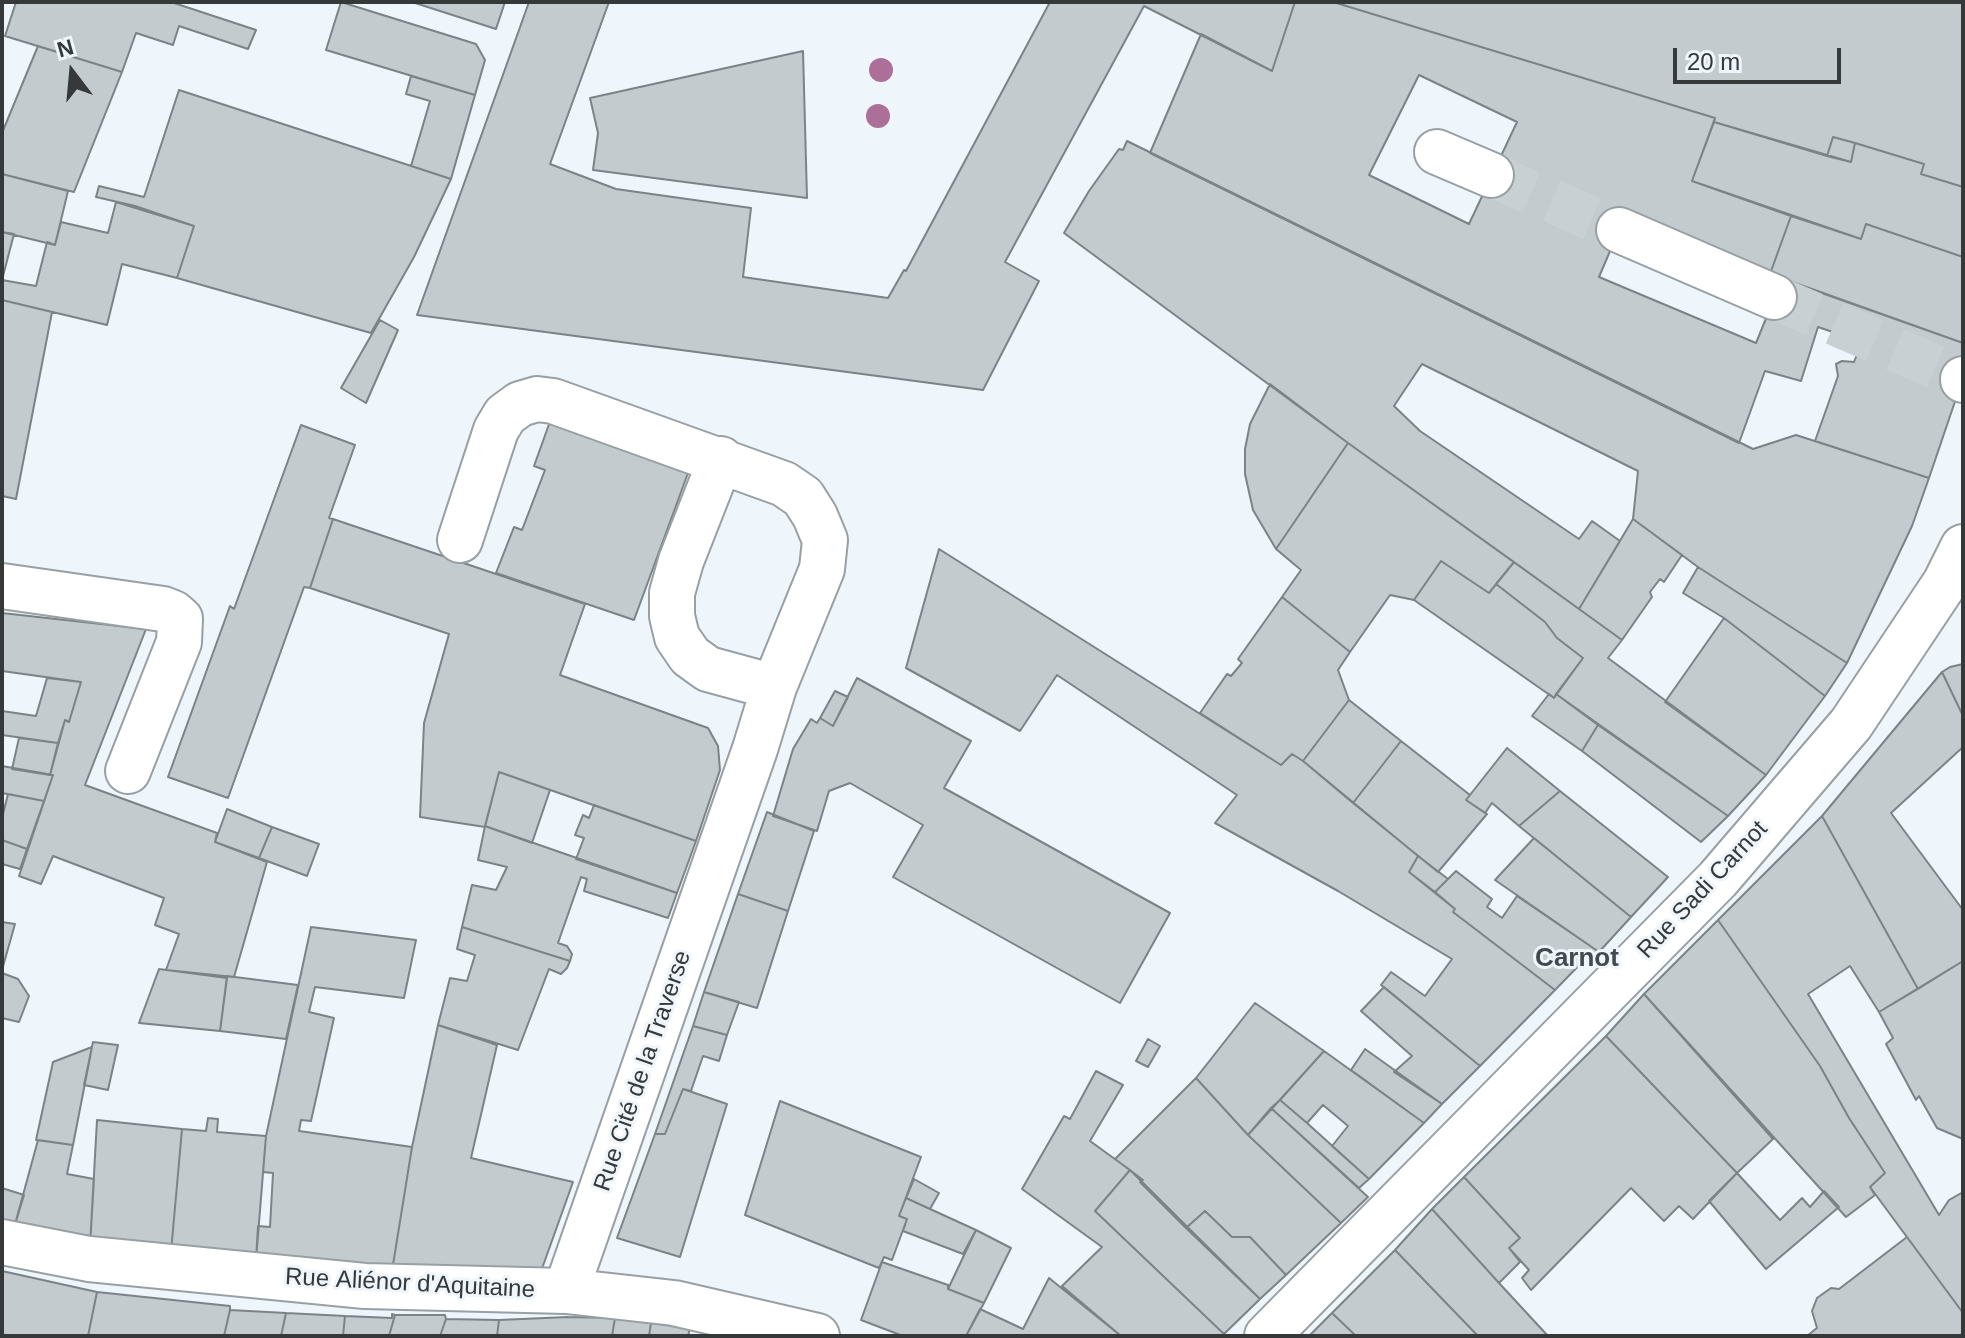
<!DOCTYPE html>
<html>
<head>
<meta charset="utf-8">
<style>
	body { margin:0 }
	#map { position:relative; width:1965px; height:1338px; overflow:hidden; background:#eef6fb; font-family:Arial,sans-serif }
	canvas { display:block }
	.frame { position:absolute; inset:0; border:4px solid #35393a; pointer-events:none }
	.north { position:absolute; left:32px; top:32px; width:80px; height:80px; -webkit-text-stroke:6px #eef6fb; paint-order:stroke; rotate:344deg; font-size:22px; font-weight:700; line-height:32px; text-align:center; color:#35393a }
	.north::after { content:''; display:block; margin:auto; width:28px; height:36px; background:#35393a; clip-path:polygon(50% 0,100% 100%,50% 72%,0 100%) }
	.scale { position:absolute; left:1673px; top:48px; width:168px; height:36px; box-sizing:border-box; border:4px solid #35393a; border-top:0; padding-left:10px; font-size:24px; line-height:28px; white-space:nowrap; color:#35393a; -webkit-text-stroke:6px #eef6fb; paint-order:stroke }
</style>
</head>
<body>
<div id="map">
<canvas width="1965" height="1338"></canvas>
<div class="frame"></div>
<div class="north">N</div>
<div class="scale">20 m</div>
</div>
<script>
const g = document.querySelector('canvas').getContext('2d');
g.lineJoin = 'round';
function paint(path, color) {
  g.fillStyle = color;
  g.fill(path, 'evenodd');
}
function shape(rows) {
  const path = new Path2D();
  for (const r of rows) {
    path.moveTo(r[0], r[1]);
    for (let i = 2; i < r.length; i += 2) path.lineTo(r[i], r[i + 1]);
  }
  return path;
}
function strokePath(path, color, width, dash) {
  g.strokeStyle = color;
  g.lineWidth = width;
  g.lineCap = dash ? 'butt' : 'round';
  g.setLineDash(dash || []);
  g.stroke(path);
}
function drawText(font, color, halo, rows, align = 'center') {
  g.font = font + ' Arial,sans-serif';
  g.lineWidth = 6;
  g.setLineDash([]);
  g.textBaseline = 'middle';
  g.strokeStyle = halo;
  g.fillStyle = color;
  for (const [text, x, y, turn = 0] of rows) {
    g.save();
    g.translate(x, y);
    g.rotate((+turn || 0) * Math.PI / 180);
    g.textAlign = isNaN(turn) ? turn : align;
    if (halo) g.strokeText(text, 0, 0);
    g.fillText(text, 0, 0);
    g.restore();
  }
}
const building = shape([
	[16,2,171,2,256,30,248,49,179,26,173,45,136,33,122,72,5,36,16,2],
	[341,2,476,44,485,60,475,95,326,50,341,2],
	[412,2,505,2,496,29,412,2],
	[529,2,609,2,550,164,616,189,751,208,743,277,888,298,904,270,906,271,1050,2,1295,2,1272,71,1144,6,1005,262,1039,281,983,390,417,315,529,2],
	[1295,2,1333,2,1715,118,1692,181,1791,216,1770,274,1619,230,1599,277,1756,343,1782,279,1963,343,1963,378,1929,478,1815,441,1838,376,1836,364,1842,361,1854,362,1862,342,1818,327,1801,381,1765,371,1739,443,1150,153,1201,34,1272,71,1295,2],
	[1419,75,1517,122,1469,224,1369,175,1419,75],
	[1333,2,1963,2,1963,187,1921,174,1924,164,1855,143,1833,137,1827,156,1714,122,1715,118,1333,2],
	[38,46,122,72,74,192,2,174,2,133,38,46],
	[803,51,807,198,593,170,598,133,590,98,803,51],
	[411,76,475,95,451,179,411,166,430,101,406,94,411,76],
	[179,90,451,179,414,257,371,333,177,278,194,226,135,206,96,197,99,186,144,197,179,90],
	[1714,122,1851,162,1855,143,1924,164,1921,174,1963,187,1963,257,1866,224,1861,239,1692,181,1714,122],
	[1833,137,1855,143,1851,162,1827,156,1833,137],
	[1127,141,1753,449,1796,435,1929,478,1912,526,1847,663,1698,567,1633,519,1638,471,1422,364,1394,406,1420,431,1579,539,1592,521,1620,541,1579,609,1348,443,1064,233,1089,191,1119,149,1123,150,1127,141],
	[2,174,68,191,55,245,2,232,2,174],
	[116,202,194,226,177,278,122,264,107,325,2,300,2,232,14,234,2,280,36,286,47,242,55,245,61,222,108,233,116,202],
	[1791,216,1861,239,1866,224,1963,257,1963,343,1770,274,1791,216],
	[2,300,52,312,16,499,2,496,2,300],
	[380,320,398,330,366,403,341,388,380,320],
	[1270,384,1348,443,1276,549,1253,510,1245,474,1245,449,1250,424,1270,384],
	[552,416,688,473,634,620,496,573,514,527,522,530,545,470,534,466,552,416],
	[301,425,355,445,329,518,333,519,310,588,304,587,228,798,168,777,230,606,234,609,301,425],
	[1348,443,1514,562,1489,593,1441,561,1414,600,1390,595,1350,652,1282,597,1301,570,1276,549,1348,443],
	[333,519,585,604,560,675,708,728,718,746,720,770,696,841,499,772,485,827,420,817,424,723,449,634,310,588,333,519],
	[1633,519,1682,555,1664,582,1660,579,1650,592,1652,597,1622,640,1579,609,1633,519],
	[939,549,1281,765,1292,754,1303,761,1418,856,1409,872,1455,909,1453,912,1555,990,1480,1066,1381,985,1391,972,1425,996,1452,959,1338,891,1215,823,1237,795,1057,675,1020,731,906,668,939,549],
	[1441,561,1489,593,1496,584,1545,622,1557,638,1583,658,1554,698,1414,600,1441,561],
	[1514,562,1622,640,1608,658,1766,775,1728,816,1556,694,1583,658,1557,638,1545,622,1496,584,1514,562],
	[1698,567,1847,663,1825,696,1724,618,1683,593,1698,567],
	[1282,597,1350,652,1338,670,1349,700,1303,761,1292,754,1281,765,1200,713,1227,674,1231,676,1242,663,1238,659,1282,597],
	[2,613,146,629,85,785,217,833,215,842,267,862,234,977,166,970,179,934,155,925,164,898,53,856,41,884,19,876,53,775,50,775,65,720,69,722,81,682,2,671,2,613],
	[1724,618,1825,696,1766,775,1665,702,1724,618],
	[1963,664,1963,716,1942,672,1950,667,1963,664],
	[1942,672,1963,716,1963,747,1891,813,1963,910,1963,961,1918,989,1822,816,1942,672],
	[47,678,81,682,69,722,65,720,58,743,2,735,2,711,36,716,47,678],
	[857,678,971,741,944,788,1170,913,1120,1003,893,877,923,825,850,783,829,791,817,831,773,816,793,749,811,719,817,723,820,718,833,726,857,678],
	[835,691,848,697,833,726,820,718,835,691],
	[1549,694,1554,698,1556,694,1598,725,1582,751,1532,716,1549,694],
	[1349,700,1401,741,1353,803,1303,761,1349,700],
	[1598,725,1728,816,1701,842,1582,751,1598,725],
	[19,738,58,743,50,775,12,769,19,738],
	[1401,741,1470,795,1466,800,1487,814,1438,872,1353,803,1401,741],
	[1507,748,1560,791,1519,826,1492,803,1485,813,1466,800,1507,748],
	[2,766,53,775,44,801,2,793,2,766],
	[499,772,550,790,532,843,485,826,499,772],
	[1560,791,1668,877,1631,917,1519,826,1560,791],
	[8,794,44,801,27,849,2,840,2,818,8,794],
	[594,805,696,841,677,893,576,859,584,838,575,835,583,815,589,818,594,805],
	[227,809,272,827,259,858,215,842,227,809],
	[767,812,814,831,788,911,738,894,767,812],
	[1822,816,1918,989,1879,1012,1850,966,1808,994,1939,1215,1949,1200,1963,1192,1963,1313,1870,1187,1885,1173,1849,1118,1820,1066,1718,920,1822,816],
	[485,826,677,893,668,918,584,891,587,879,581,877,558,943,567,946,572,954,570,961,462,927,472,885,496,890,507,867,478,860,485,826],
	[272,827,319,844,307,876,259,858,272,827],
	[1534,838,1631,917,1599,952,1495,880,1534,838],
	[2,840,27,849,20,869,2,864,2,840],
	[1418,856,1448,879,1435,892,1409,872,1418,856],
	[1456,871,1492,899,1487,907,1502,918,1517,896,1599,952,1596,956,1591,953,1555,990,1453,912,1455,909,1435,892,1456,871],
	[738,894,788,911,757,1008,704,992,738,894],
	[1718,920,1820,1066,1849,1118,1885,1173,1870,1187,1875,1195,1846,1217,1644,994,1718,920],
	[2,922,15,924,2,970,2,922],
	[311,927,416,940,404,998,315,987,309,1012,334,1018,311,1121,301,1120,299,1131,412,1147,392,1271,256,1260,258,1226,270,1227,273,1173,263,1172,266,1136,311,927],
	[462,927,570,961,567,968,561,974,549,969,518,1050,438,1025,450,978,467,981,475,955,457,949,462,927],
	[1963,961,1963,1139,1937,1128,1919,1096,1916,1100,1886,1044,1893,1038,1879,1012,1963,961],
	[159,969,227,978,220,1031,139,1023,159,969],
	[2,973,18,979,29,996,19,1022,2,1018,2,973],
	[227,976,298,985,286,1039,220,1031,227,976],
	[1384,987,1480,1066,1442,1104,1394,1072,1412,1056,1361,1011,1384,987],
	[704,992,739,1002,727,1035,693,1026,704,992],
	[1644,994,1773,1139,1737,1173,1606,1036,1644,994],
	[1255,1003,1324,1051,1248,1135,1196,1078,1255,1003],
	[438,1025,497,1045,471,1158,573,1182,539,1277,392,1271,412,1147,438,1025],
	[693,1026,727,1035,719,1061,703,1056,691,1091,683,1089,665,1134,655,1134,693,1026],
	[1606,1036,1737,1173,1693,1219,1679,1206,1664,1221,1631,1188,1531,1290,1522,1278,1529,1270,1509,1248,1520,1238,1464,1177,1606,1036],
	[1148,1039,1160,1046,1148,1067,1136,1061,1148,1039],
	[93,1042,118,1045,108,1090,84,1085,93,1042],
	[92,1047,73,1145,36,1140,53,1062,92,1047],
	[1365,1049,1442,1104,1424,1123,1351,1070,1365,1049],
	[1324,1051,1424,1123,1369,1179,1332,1146,1348,1126,1323,1105,1307,1123,1280,1100,1324,1051],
	[1096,1071,1123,1085,1090,1141,1130,1170,1095,1211,1224,1334,1222,1336,1121,1336,1062,1286,1102,1247,1022,1189,1064,1116,1070,1119,1096,1071],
	[1196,1078,1248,1135,1341,1223,1286,1275,1250,1237,1232,1237,1205,1211,1186,1228,1140,1182,1143,1180,1115,1159,1196,1078],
	[683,1089,727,1104,680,1257,617,1238,655,1134,665,1134,683,1089],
	[1280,1100,1307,1123,1369,1179,1359,1188,1271,1108,1280,1100],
	[780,1101,921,1157,899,1216,907,1219,892,1260,884,1257,879,1268,745,1215,780,1101],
	[1271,1108,1368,1197,1341,1223,1248,1135,1271,1108],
	[208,1118,218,1119,217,1132,266,1136,256,1260,171,1252,182,1129,206,1131,208,1118],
	[97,1120,182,1129,171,1252,90,1246,97,1120],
	[38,1140,73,1145,67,1174,94,1179,90,1246,14,1228,38,1140],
	[1130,1170,1260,1299,1224,1334,1095,1211,1130,1170],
	[1737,1173,1780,1220,1802,1198,1810,1207,1824,1191,1839,1207,1766,1269,1709,1201,1737,1173],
	[1464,1177,1520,1238,1509,1248,1520,1262,1499,1283,1432,1209,1464,1177],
	[914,1179,939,1193,930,1209,906,1198,914,1179],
	[2,1188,24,1195,14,1228,2,1224,2,1188],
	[906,1198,976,1230,963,1254,903,1231,907,1219,899,1216,906,1198],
	[1432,1209,1499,1283,1548,1336,1478,1336,1395,1250,1432,1209],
	[1205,1211,1232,1237,1250,1237,1286,1275,1260,1299,1186,1228,1205,1211],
	[976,1230,1011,1248,984,1303,948,1289,976,1230],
	[1907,1237,1963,1313,1963,1333,1959,1336,1807,1336,1817,1328,1812,1311,1817,1298,1831,1288,1839,1289,1907,1237],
	[1395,1250,1478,1336,1356,1336,1332,1313,1395,1250],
	[882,1262,948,1285,948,1289,984,1303,966,1336,903,1336,861,1320,882,1262],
	[2,1271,97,1292,88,1336,2,1335,2,1271],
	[1049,1278,1121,1336,966,1336,980,1309,1023,1329,1049,1278],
	[97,1292,230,1306,230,1310,224,1336,88,1336,97,1292],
	[230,1310,286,1313,281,1336,224,1336,230,1310],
	[286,1313,345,1316,343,1336,281,1336,286,1313],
	[1332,1313,1356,1336,1309,1336,1332,1313],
	[392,1314,395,1315,389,1336,343,1336,345,1316,392,1318,392,1314],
	[395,1315,445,1315,446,1319,440,1336,389,1336,395,1315],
	[568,1317,615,1318,612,1336,497,1336,499,1320,568,1317],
	[615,1318,651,1323,649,1336,612,1336,615,1318],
	[446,1319,499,1320,497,1336,440,1336,446,1319],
	[651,1323,675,1326,690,1328,688,1336,649,1336,651,1323]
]);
paint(building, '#c3cbcf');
strokePath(building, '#7b8387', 2);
strokePath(shape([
	[1491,175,1619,230],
	[1774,297,1963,379]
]), '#c9d0d4', 44, [44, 22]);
const minor = shape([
	[1437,152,1491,175],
	[1619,230,1774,297],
	[1963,379,1963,380],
	[721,459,681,561,672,593,672,616,677,637,690,656,708,669,774,687],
	[460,540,496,430,505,415,520,404,537,399,553,401,784,484,803,497,815,516,825,540,822,569,774,687,755,749,566,1291],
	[2,586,163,609,173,613,180,619,179,642,128,771],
	[2,1242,89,1259,365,1286,566,1291,674,1303,817,1336],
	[1267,1336,1718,879,1851,724,1945,583,1963,547]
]);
strokePath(minor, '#98a0a4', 48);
strokePath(minor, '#fff', 44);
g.fillStyle = '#ad6f98';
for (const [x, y] of [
	[881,70],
	[878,116]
]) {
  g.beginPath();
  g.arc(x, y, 12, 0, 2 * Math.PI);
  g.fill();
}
drawText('24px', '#35393a', '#eef6fb', [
	["Rue Sadi Carnot",1703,890,-47],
	["Rue Cité de la Traverse",643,1071,-71],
	["Rue Aliénor d'Aquitaine",410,1284,3]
]);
drawText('bold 26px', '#434a4e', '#eef6fb', [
	["Carnot",1577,959]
]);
</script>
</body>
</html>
